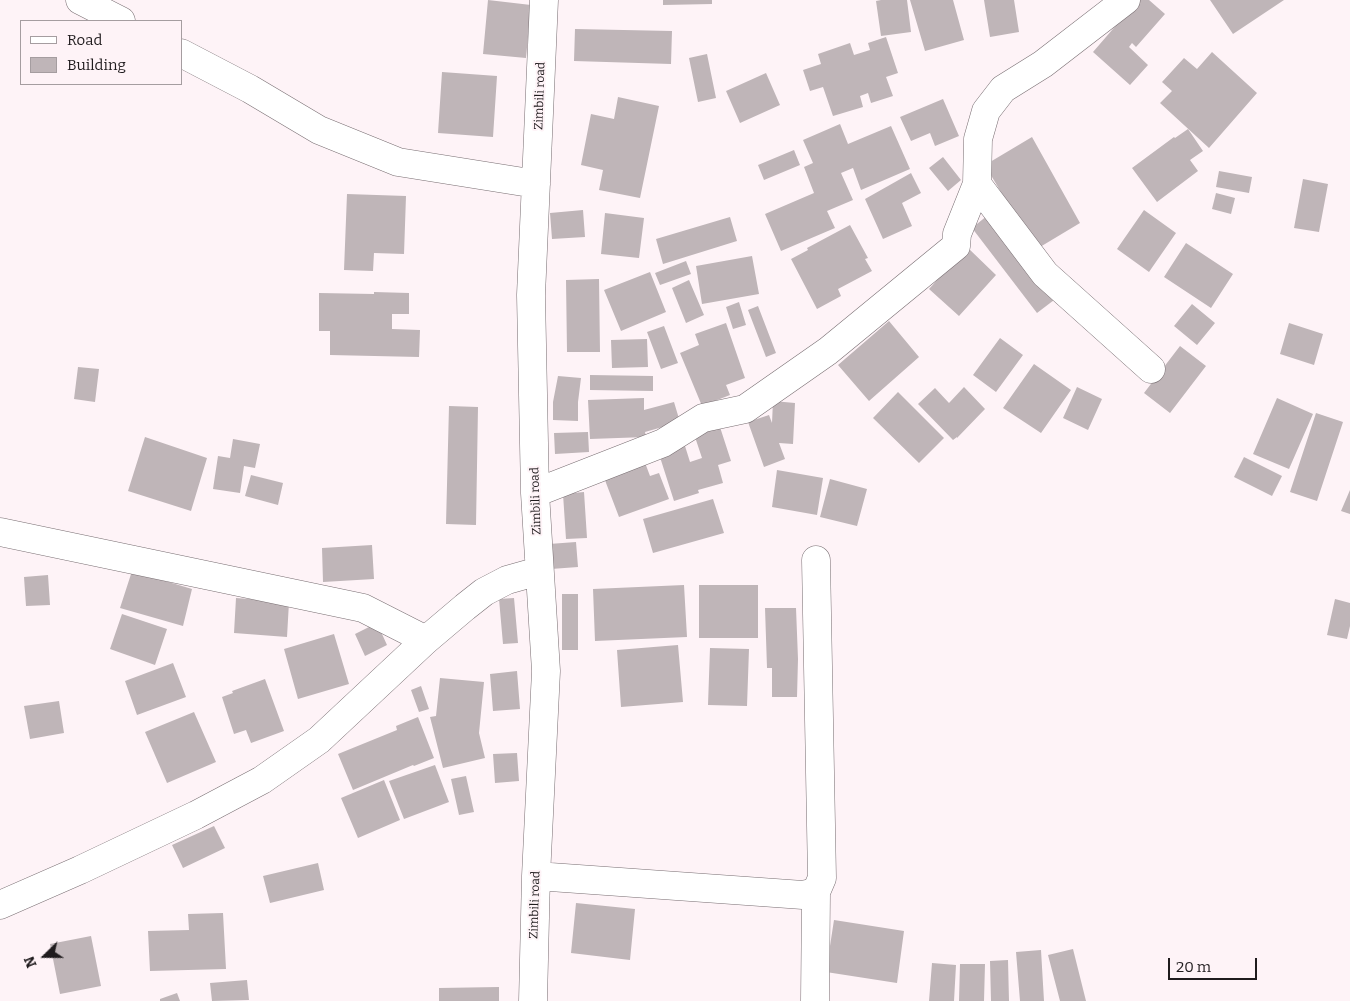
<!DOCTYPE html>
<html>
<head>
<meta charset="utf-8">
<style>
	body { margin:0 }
	#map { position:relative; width:1350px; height:1001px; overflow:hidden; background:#fef3f7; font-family:Bitter,serif }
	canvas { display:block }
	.legend { position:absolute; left:20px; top:20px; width:162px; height:65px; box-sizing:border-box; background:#fef3f7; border:1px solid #a59da0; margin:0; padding:6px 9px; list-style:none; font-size:15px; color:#1f1b1d }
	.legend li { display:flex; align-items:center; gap:10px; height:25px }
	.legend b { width:25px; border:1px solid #a59da0 }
	.north { position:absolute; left:20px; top:931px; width:50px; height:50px; -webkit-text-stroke:4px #fef3f7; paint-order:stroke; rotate:248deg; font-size:14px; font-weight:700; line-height:20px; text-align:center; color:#1f1b1d }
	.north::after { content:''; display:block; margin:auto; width:18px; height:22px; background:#1f1b1d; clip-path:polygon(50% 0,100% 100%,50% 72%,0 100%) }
	.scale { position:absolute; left:1168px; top:958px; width:89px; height:22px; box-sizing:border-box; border:2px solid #1f1b1d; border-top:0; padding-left:6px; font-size:15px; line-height:18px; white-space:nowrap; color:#1f1b1d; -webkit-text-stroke:4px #fef3f7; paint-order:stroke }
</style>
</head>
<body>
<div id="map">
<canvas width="1350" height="1001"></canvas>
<ul class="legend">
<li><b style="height:6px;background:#fff"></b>Road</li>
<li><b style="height:14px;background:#bfb5b8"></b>Building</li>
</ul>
<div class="north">N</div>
<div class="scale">20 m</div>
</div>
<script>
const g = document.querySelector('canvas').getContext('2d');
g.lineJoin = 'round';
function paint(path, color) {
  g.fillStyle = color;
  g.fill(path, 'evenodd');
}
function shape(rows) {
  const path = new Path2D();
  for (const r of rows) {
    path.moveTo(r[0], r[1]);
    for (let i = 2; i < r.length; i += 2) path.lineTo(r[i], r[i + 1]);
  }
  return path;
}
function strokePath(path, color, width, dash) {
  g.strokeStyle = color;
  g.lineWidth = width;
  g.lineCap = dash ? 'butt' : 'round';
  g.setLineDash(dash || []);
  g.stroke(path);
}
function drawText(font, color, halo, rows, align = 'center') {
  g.font = font + ' Bitter,serif';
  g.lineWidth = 4;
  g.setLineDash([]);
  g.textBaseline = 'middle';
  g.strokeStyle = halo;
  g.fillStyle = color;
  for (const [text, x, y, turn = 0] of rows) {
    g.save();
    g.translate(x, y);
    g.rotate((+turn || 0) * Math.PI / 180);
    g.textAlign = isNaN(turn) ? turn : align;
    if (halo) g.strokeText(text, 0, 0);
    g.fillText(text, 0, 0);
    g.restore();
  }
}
paint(shape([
	[488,0,531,5,526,58,483,54],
	[663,0,712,0,712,4,663,5],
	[881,0,907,0,911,32,881,36,876,1],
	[910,0,953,0,964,40,925,51],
	[984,0,1014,0,1019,32,990,37],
	[1138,0,1149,0,1165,14,1136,47,1132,43,1129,47,1148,65,1130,85,1093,52],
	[1210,0,1284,0,1233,34],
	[575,29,672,31,671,64,574,61],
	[886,37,898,73,886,77,893,96,871,103,868,93,860,96,863,107,833,116,823,87,810,91,803,70,821,64,818,54,850,43,854,55,870,50,868,43],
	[1212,52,1257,93,1209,148,1160,103,1172,91,1162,82,1184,58,1197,69],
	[707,54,716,98,698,102,689,58],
	[442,72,497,76,493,137,438,133],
	[766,73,780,105,740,123,726,91],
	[618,97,659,106,640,198,599,190,603,170,581,165,591,114,614,119],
	[943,99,959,136,935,146,930,133,911,141,900,117],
	[840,124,848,144,891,126,910,169,861,190,853,168,841,173,853,200,827,211,835,228,781,251,765,214,814,193,804,167,813,163,803,140],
	[1188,129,1203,151,1190,160,1198,171,1157,202,1132,168,1174,137,1175,138],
	[1032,137,1080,223,1035,250,985,165],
	[794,150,800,165,764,180,758,165],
	[943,157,961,180,948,191,929,168],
	[1219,171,1252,177,1249,193,1216,187],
	[911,173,921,193,902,203,912,226,883,239,865,199],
	[1303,179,1328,184,1319,232,1294,228],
	[1216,193,1235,198,1231,214,1212,209],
	[347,194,406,196,404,254,374,253,373,271,344,270],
	[583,210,585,237,552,239,550,213],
	[1144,210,1176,233,1149,272,1117,249],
	[993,211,1058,297,1037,313,972,228],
	[605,213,644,218,639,258,601,254],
	[730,217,737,241,663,264,656,239],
	[850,225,868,258,865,259,872,271,838,289,841,296,817,309,791,259,808,250,807,248],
	[1186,243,1233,274,1211,308,1164,277],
	[967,247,996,275,959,316,929,289],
	[752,256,759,294,702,304,696,266],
	[686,261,691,274,660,285,655,273],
	[650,272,666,312,621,331,604,290],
	[599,279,600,352,567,352,566,280],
	[689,280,704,315,686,323,672,288],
	[374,292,409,293,409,314,392,314,392,329,420,330,419,357,330,355,330,331,319,331,319,293,374,294],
	[739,302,746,325,733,329,726,307],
	[1192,304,1215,323,1197,345,1174,326],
	[758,306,776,353,766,357,748,310],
	[889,321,919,357,869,401,838,365],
	[726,323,745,378,726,385,730,395,702,406,680,353,699,345,695,334],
	[1289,323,1323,334,1314,365,1280,354],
	[664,326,678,363,661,369,647,332],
	[1000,338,1023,355,996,392,973,375],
	[647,339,648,367,612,368,611,340],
	[1180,346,1206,366,1170,413,1144,393],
	[1034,364,1071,390,1041,433,1003,408],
	[78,367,99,369,95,402,74,399],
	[590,375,653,376,653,391,590,390],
	[558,376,581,378,578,402,578,421,553,420,553,402],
	[964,387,985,409,957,438,957,437,953,440,918,404,935,388,949,403],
	[1077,387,1102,399,1088,430,1063,418],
	[898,392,944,438,919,463,873,418],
	[644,398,644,410,674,402,680,422,645,432,646,437,590,439,588,400],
	[1277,398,1313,414,1289,469,1253,454],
	[773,401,795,403,793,444,779,443,785,459,764,467,748,422,769,415,772,423],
	[449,406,478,407,476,525,446,524],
	[1316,413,1343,422,1317,501,1290,492],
	[719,424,731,461,718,465,723,483,698,490,699,493,674,501,659,454,685,446,690,462,702,458,693,431],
	[588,432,589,452,555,454,554,433],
	[145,437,207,458,191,511,128,491],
	[233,439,260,444,255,468,244,466,240,493,213,489,218,456,230,458],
	[1244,457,1282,476,1272,496,1234,477],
	[644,460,650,476,659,473,669,499,619,517,603,475],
	[777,470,823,478,817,515,772,507],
	[251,475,283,483,278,505,245,496],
	[830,479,867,489,857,526,820,517],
	[1350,490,1350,514,1341,511],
	[584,492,587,538,566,539,563,494],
	[713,499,724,533,653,553,643,519],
	[576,542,578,567,551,569,549,544],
	[372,545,374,579,323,582,322,548],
	[132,571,192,589,183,626,120,608],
	[48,575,50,605,26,606,24,577],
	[684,585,687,637,595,641,593,589],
	[699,585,758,585,758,638,699,638],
	[562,594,578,594,578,650,562,650],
	[236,598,289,602,287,637,234,633],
	[514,598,518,643,503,644,499,599],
	[1335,599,1350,603,1350,626,1347,639,1327,635],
	[765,608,796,608,798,659,797,697,772,697,772,668,767,668],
	[122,614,167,629,155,665,110,649],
	[377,623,387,645,365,656,355,634],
	[334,634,349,684,298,699,284,649],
	[678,645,683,702,621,707,617,650],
	[710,648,749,649,747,706,708,705],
	[173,663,186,697,137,715,125,681],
	[517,671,520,709,493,711,490,674],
	[440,678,484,682,479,733,485,758,443,768,430,717,436,716],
	[265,679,284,731,251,743,246,730,234,734,222,697,233,693,232,691],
	[421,686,429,709,419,712,411,690],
	[59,701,64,733,30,739,24,706],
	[194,712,216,762,167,783,145,732],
	[418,717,434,758,414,766,413,765,353,790,338,754,397,730,396,726],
	[517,753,519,781,495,783,493,754],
	[435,765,449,802,404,819,389,781],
	[466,776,474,812,459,815,451,779],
	[384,780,400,820,358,838,341,798],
	[214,826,225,848,183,868,172,845],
	[318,863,324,890,270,903,263,876],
	[576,903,635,909,630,960,571,953],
	[223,913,226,969,150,971,148,931,189,930,188,914],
	[834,920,904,931,897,983,826,972],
	[91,936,101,986,60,994,50,944],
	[1073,949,1086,1001,1060,1001,1048,955],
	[1041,950,1044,1001,1020,1001,1016,952],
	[1008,960,1009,1001,991,1001,990,961],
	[932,963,956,965,954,1001,929,1001],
	[960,964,985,964,984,1001,959,1001],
	[247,980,249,1000,212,1001,210,983],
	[499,987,499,1001,439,1001,439,988],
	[177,993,180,1001,160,1001,160,999]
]), '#bfb5b8');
const street = shape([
	[80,0,121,21],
	[181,53,250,89,319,130,398,162,536,184],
	[977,184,978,139,986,111,1003,89,1043,64,1126,0],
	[535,493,663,443,703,418,745,409,828,351,956,246,957,234,977,184,1045,274,1151,369],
	[0,532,363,608,426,640],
	[536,876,803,895,816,892,822,878,816,560],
	[0,905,80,870,196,815,262,780,319,740,426,640,465,607,484,592,507,580,539,571],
	[533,1001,536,876,546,671,535,493,531,295,544,0],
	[815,1001,816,892]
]);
strokePath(street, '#786e72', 29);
strokePath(street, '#fff', 28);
drawText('12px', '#1f1b1d', '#fef3f7', [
	["Zimbili road",540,96,-88],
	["Zimbili road",536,501,-92],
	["Zimbili road",535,905,-88]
]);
</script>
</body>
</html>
